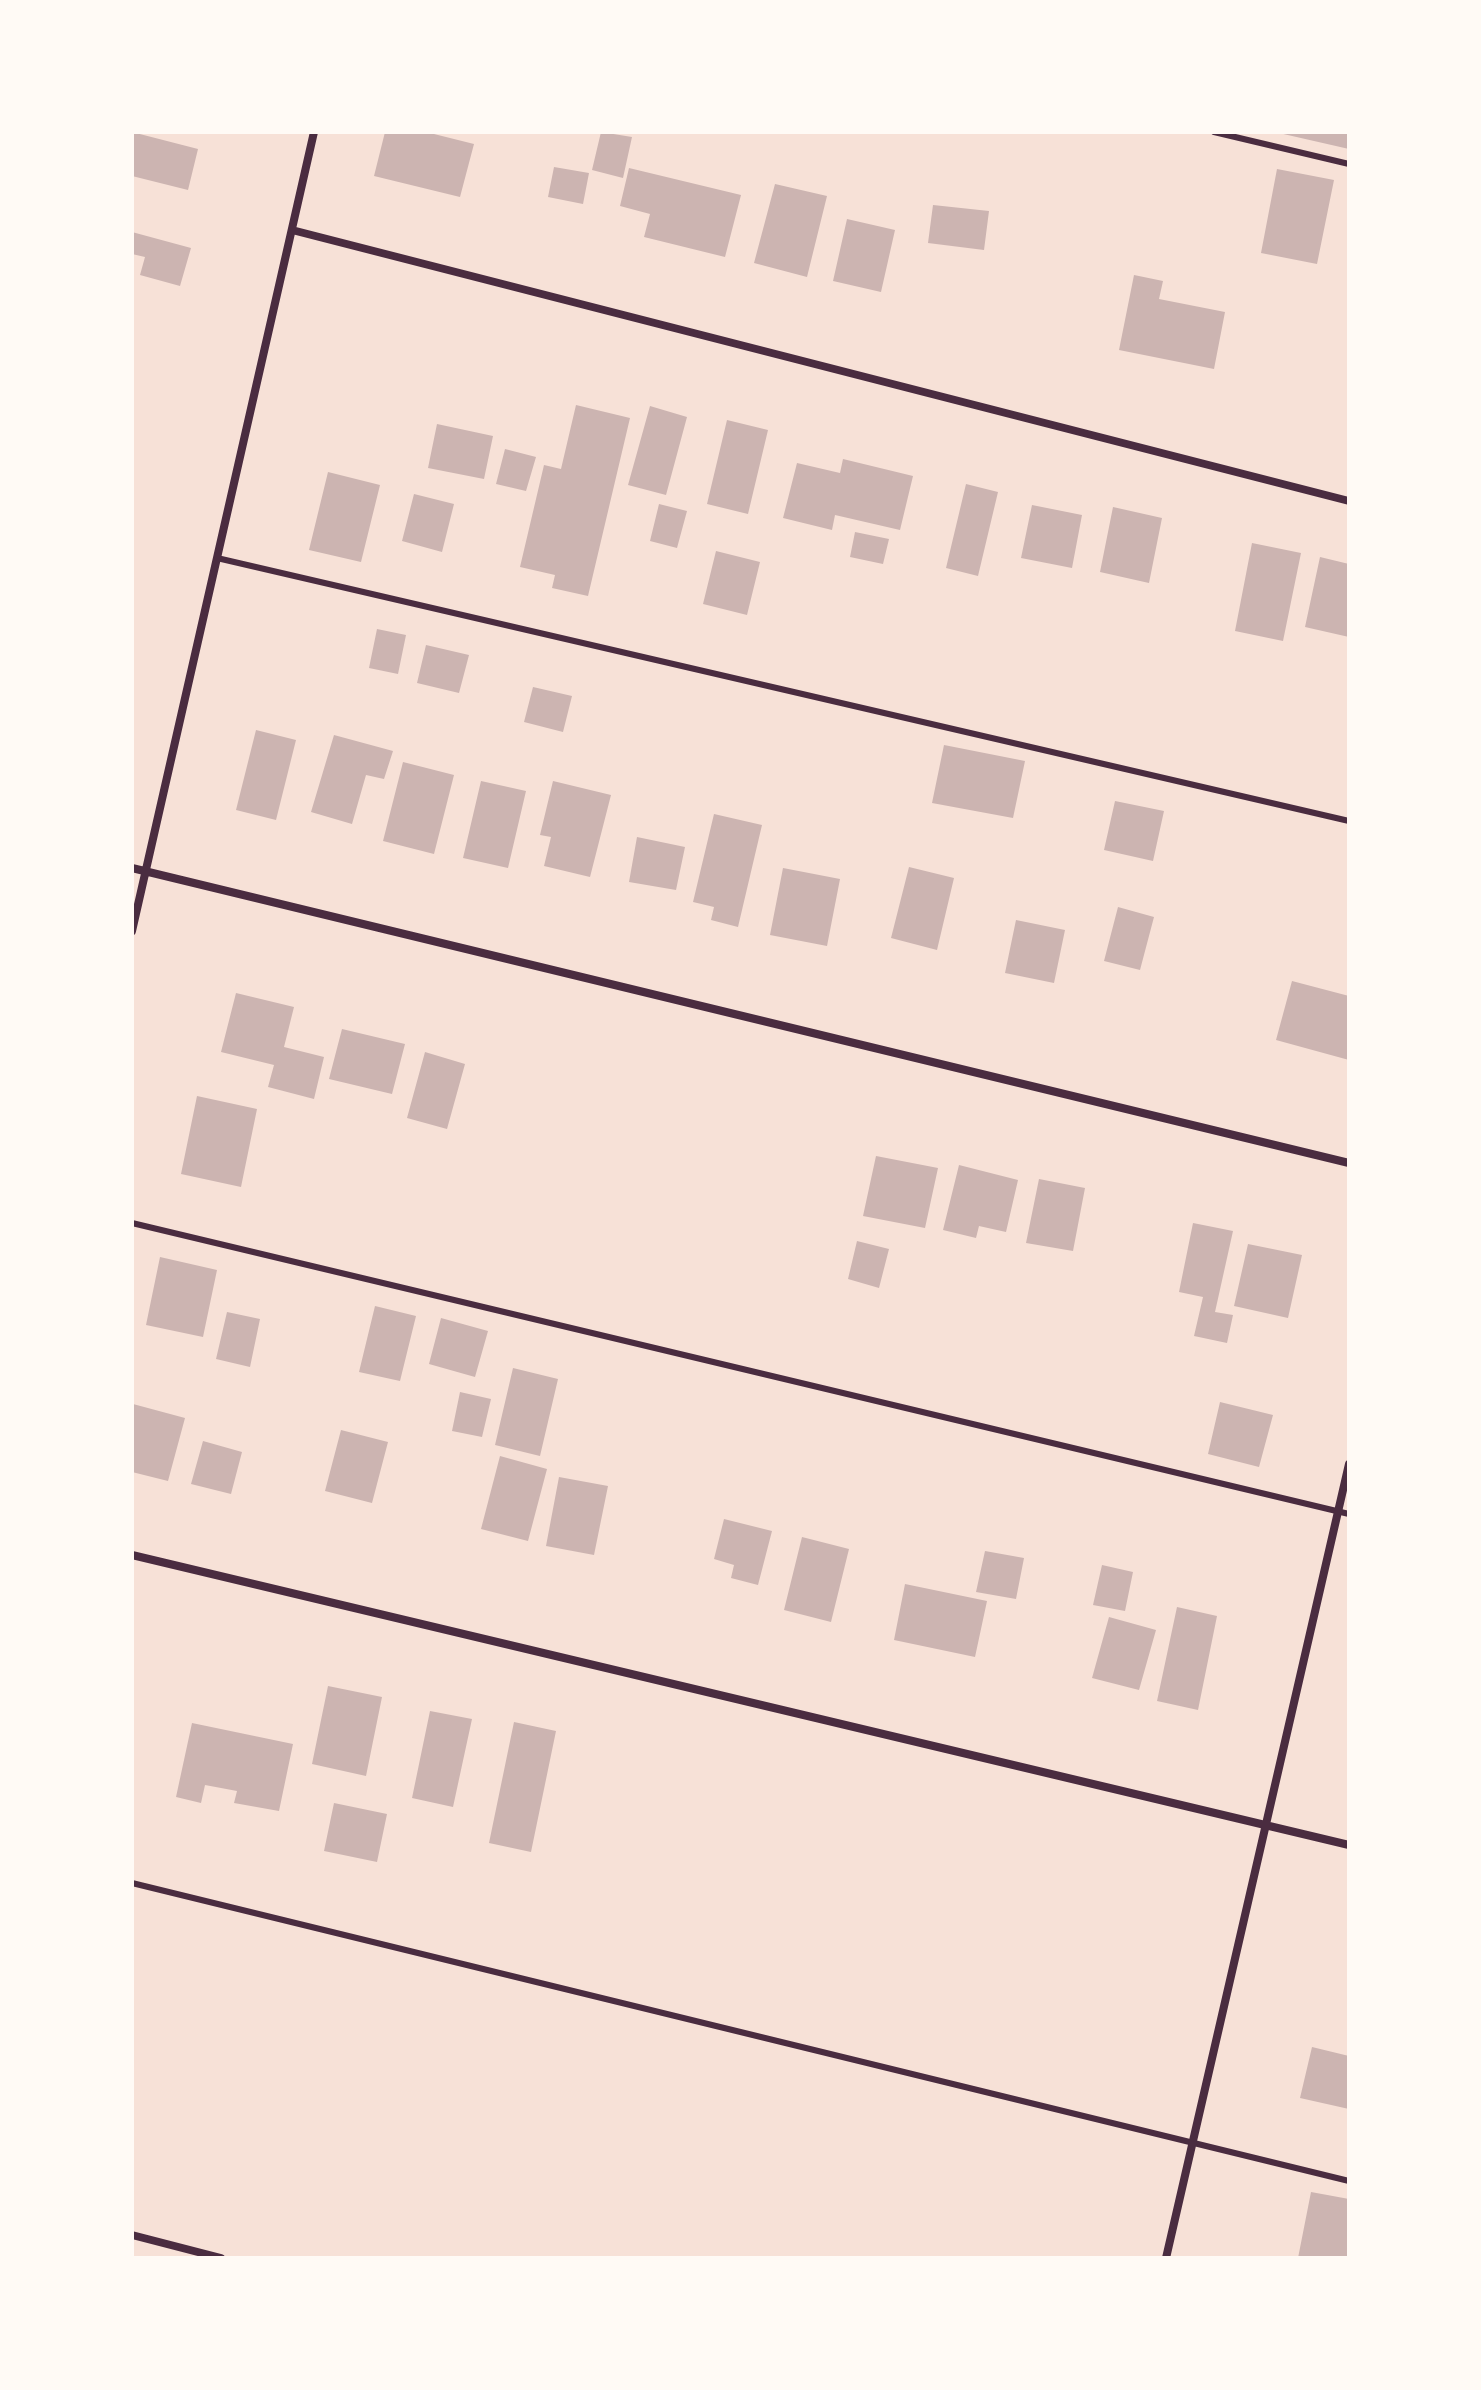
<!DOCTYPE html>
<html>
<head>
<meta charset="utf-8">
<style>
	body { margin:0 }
	#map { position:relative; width:1481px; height:2390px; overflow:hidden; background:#f7e1d7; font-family:Roboto,sans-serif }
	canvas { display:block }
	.frame { position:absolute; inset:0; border:134px solid #fffaf5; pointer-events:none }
</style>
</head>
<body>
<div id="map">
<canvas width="1481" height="2390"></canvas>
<div class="frame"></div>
</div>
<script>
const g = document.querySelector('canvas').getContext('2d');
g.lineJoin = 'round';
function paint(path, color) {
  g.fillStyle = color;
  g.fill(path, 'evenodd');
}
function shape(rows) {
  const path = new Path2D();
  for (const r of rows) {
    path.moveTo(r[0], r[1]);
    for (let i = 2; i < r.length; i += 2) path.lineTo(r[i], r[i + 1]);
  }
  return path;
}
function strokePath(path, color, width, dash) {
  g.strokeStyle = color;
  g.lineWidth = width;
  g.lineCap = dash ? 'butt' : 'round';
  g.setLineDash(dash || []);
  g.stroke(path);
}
paint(shape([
	[132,132,198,149,188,190,132,176],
	[385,132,426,132,474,144,460,197,374,176],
	[601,132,632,137,623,178,592,170],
	[1279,132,1349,132,1349,149,1279,133],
	[554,167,589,173,583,204,548,197],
	[629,168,741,195,725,257,644,237,650,214,620,206],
	[1277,169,1334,180,1317,264,1261,253],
	[775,184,827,196,807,277,754,263],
	[933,205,989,211,984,250,928,243],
	[847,219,895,230,881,292,833,281],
	[132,232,191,248,180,286,140,275,145,257,132,254],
	[1134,275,1163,281,1159,299,1225,312,1214,369,1119,350],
	[576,405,630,418,588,596,552,588,555,575,520,567,544,465,561,469],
	[650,406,687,417,666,495,628,485],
	[727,420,768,430,748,514,707,504],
	[437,424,493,436,484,479,428,468],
	[505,449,536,457,526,491,496,484],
	[843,459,913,476,900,530,835,515,832,530,783,518,797,463,840,473],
	[328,472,380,485,361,562,309,550],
	[966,484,998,492,978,576,946,568],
	[414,494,454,504,442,552,402,541],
	[659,504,687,511,677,548,650,541],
	[1032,505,1082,515,1072,568,1021,558],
	[1113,507,1162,518,1149,583,1100,572],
	[855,532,889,539,883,564,850,557],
	[1252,543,1301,553,1283,641,1235,631],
	[716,551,760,562,747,615,703,604],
	[1320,557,1349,564,1349,637,1305,627],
	[377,629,406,635,398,674,369,668],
	[426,645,469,655,459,693,417,683],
	[533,687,572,696,563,732,524,722],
	[256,730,296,740,276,820,236,810],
	[334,735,393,751,384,779,366,775,352,824,311,812],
	[944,745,1025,761,1013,818,932,803],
	[403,762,454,775,434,854,383,841],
	[481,781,526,791,508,868,463,858],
	[553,781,611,795,590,877,544,866,551,837,540,835],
	[1115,801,1164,811,1153,861,1104,850],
	[714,814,762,825,738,927,711,920,714,907,693,902],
	[637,837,685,847,676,890,629,882],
	[909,867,954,878,937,950,891,938],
	[783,868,840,879,827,946,770,935],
	[1118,907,1154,917,1140,970,1104,961],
	[1016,920,1065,930,1054,983,1005,973],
	[1292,981,1349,996,1349,1060,1276,1040],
	[236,993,294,1007,284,1047,324,1057,314,1099,268,1087,274,1065,221,1052],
	[342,1029,405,1044,392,1094,329,1079],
	[425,1052,465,1064,447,1129,407,1118],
	[197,1096,257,1109,241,1187,181,1174],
	[876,1156,938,1168,925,1228,863,1216],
	[959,1165,1018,1180,1006,1232,979,1226,976,1238,943,1230],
	[1039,1179,1085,1188,1073,1251,1026,1243],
	[1193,1223,1233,1231,1215,1312,1233,1315,1227,1343,1194,1336,1203,1297,1179,1292],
	[857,1241,889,1249,879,1288,848,1279],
	[1248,1244,1302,1255,1288,1318,1234,1306],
	[160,1257,217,1270,203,1337,146,1325],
	[375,1306,416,1316,400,1381,359,1372],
	[227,1312,260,1319,250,1367,216,1359],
	[441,1318,488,1331,475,1377,429,1364],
	[513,1368,558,1379,540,1456,495,1445],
	[460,1392,491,1399,482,1437,452,1431],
	[1220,1402,1273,1415,1259,1467,1208,1454],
	[133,1404,185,1418,168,1481,132,1472],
	[341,1430,388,1442,372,1503,325,1491],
	[203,1441,242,1452,231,1494,191,1484],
	[500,1456,547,1469,528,1541,481,1529],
	[559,1477,608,1486,594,1555,546,1546],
	[724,1519,772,1531,758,1585,731,1578,734,1565,714,1559],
	[802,1537,849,1549,831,1622,784,1610],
	[985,1551,1024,1558,1016,1599,976,1592],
	[1102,1565,1133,1572,1125,1611,1093,1605],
	[905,1584,987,1601,975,1657,894,1640],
	[1177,1607,1217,1616,1198,1710,1157,1701],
	[1109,1617,1156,1630,1139,1690,1092,1678],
	[328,1686,382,1697,366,1776,312,1764],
	[430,1711,472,1719,453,1807,412,1798],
	[514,1722,556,1731,531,1852,489,1843],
	[192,1723,293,1744,279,1811,234,1803,237,1791,205,1785,201,1803,176,1797],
	[334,1803,387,1814,377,1862,324,1851],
	[1312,2047,1349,2056,1349,2109,1300,2098],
	[1311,2192,1349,2199,1349,2258,1298,2258]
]), '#ccb4b1');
strokePath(shape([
	[1214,132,1349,164],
	[217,558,1349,821],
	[132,1223,1349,1514],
	[132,1883,1349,2181]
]), '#4a2c40', 6);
strokePath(shape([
	[292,230,1349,501],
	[132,868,1349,1163],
	[132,931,314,132],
	[132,1555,1349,1845],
	[132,2235,221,2258],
	[1166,2258,1349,1464]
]), '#4a2c40', 8);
</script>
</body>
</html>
